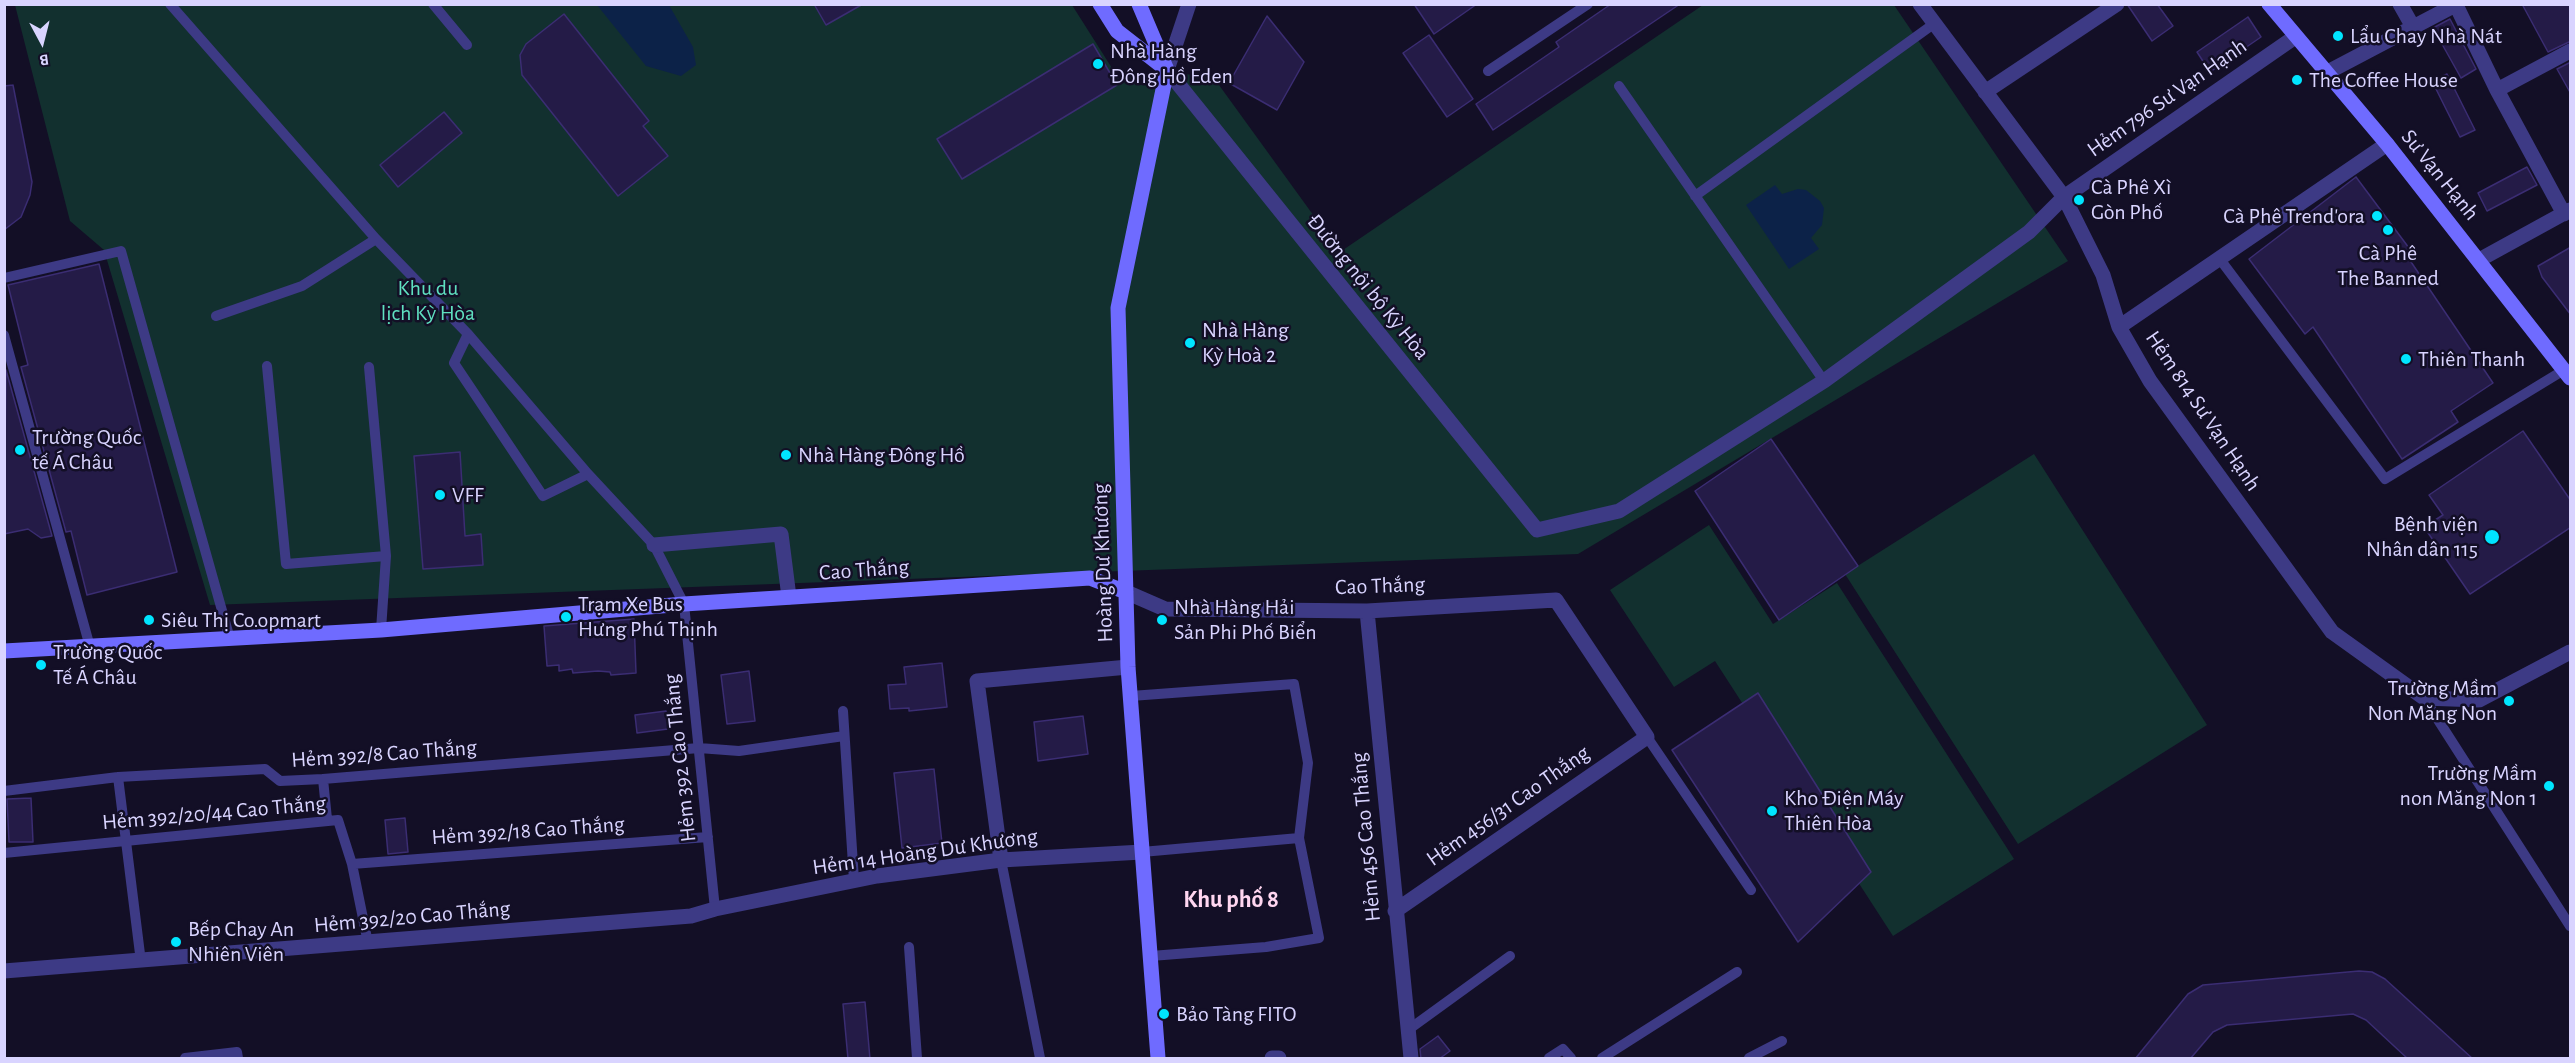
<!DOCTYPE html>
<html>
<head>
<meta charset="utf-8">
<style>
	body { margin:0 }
	#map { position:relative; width:2575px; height:1063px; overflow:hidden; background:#130f26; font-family:"Alegreya Sans",sans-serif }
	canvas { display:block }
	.frame { position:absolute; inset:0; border:6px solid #d9d4ff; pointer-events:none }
	.north { position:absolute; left:12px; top:12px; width:60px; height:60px; -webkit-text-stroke:4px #130f26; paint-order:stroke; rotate:173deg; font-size:16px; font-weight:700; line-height:24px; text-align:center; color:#d9d4ff }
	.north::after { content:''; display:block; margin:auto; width:21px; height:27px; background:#d9d4ff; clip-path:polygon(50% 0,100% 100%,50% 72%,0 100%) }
</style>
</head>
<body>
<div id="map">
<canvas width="2575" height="1063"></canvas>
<div class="frame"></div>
<div class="north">B</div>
</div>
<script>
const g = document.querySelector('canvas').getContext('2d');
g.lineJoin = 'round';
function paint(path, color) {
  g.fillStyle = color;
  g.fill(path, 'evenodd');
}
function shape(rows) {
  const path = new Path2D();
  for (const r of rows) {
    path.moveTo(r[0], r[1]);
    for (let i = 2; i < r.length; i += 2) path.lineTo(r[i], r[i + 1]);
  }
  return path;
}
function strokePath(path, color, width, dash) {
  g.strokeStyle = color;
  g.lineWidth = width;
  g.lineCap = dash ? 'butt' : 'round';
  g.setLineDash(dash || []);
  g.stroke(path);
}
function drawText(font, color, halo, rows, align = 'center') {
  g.font = font + ' "Alegreya Sans",sans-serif';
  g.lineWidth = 5;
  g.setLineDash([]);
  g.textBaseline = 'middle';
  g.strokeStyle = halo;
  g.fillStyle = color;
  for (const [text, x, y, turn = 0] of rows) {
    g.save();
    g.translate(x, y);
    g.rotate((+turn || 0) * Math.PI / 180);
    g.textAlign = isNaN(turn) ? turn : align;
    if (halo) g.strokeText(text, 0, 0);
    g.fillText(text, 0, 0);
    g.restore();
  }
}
paint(shape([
	[15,5,1072,5,1117,76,1211,74,1340,252,1703,5,1894,5,2068,261,1578,554,210,605,104,250,70,221],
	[2034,454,2207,725,2018,844,1845,574],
	[1709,525,1773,624,1837,583,2014,859,1893,936,1715,661,1674,687,1610,590]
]), '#12302f');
paint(shape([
	[597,5,669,5,693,47,696,65,681,76,646,66],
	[1775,185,1782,194,1798,189,1806,190,1820,201,1824,208,1822,225,1811,238,1819,249,1789,269,1746,205]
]), '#0c2248');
const building = shape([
	[814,4,863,4,826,25,814,4],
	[1414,4,1477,4,1434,34,1414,4],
	[1611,4,1680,4,1493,130,1476,104,1559,47,1556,42,1611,4],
	[2127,4,2157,4,2173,26,2152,41,2127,4],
	[2522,4,2571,4,2571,41,2548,52,2522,4],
	[564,14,649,121,643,126,668,156,618,196,522,75,520,55,526,44,564,14],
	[1267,16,1304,62,1277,110,1229,83,1267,16],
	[2248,17,2261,37,2210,72,2197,52,2248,17],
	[2450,19,2476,69,2461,78,2433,28,2450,19],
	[1429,35,1473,99,1447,117,1403,53,1429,35],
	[1093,44,1117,85,962,179,937,139,1093,44],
	[2571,62,2571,94,2557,69,2571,62],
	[2447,74,2475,130,2460,137,2432,81,2447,74],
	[13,85,32,182,30,195,21,217,4,230,4,86,13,85],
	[444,112,462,133,398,187,380,165,444,112],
	[2527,167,2537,185,2487,211,2478,193,2527,167],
	[2356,177,2412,252,2407,256,2493,383,2451,411,2458,422,2402,459,2313,327,2305,334,2249,259,2356,177],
	[2571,247,2571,315,2542,277,2538,266,2571,247],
	[99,264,177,572,87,595,71,531,66,532,21,367,28,365,8,285,99,264],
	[6,370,52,536,41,538,28,529,4,534,6,370],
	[2523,431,2571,501,2571,527,2470,594,2424,527,2443,515,2429,495,2523,431],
	[1771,439,1858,566,1779,620,1695,491,1771,439],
	[460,452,465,536,481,534,483,565,423,569,414,456,460,452],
	[634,619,636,673,611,675,610,672,598,671,573,673,572,669,559,671,559,665,547,666,544,626,634,619],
	[942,663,947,707,909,711,909,708,890,709,888,685,906,684,904,667,942,663],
	[749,671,755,721,727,724,721,675,749,671],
	[1758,693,1871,872,1798,942,1672,750,1758,693],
	[666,711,668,729,637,733,635,715,666,711],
	[1083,716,1088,754,1038,761,1034,722,1083,716],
	[934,769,942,843,902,848,894,773,934,769],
	[31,798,33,842,9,842,7,799,31,798],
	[405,818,408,852,388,854,385,820,405,818],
	[2359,971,2372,972,2385,979,2473,1059,2408,1059,2366,1020,2353,1014,2227,1025,2213,1032,2190,1059,2135,1059,2188,994,2203,985,2359,971],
	[865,1002,870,1059,848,1059,843,1004,865,1002],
	[1438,1036,1450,1051,1439,1059,1421,1059,1420,1049,1438,1036]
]);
paint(building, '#241b47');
strokePath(building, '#3b2d73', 1.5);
strokePath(shape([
	[170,4,376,239,468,334,588,474,654,545,684,604,715,909],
	[433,4,467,45],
	[1488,71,1588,4],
	[1619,86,1824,381],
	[1695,196,1935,23],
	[2219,258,2385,479,2564,370],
	[4,278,121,251,230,639],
	[216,316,302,286,376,239],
	[468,334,454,363,543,496,588,474],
	[4,335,90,647],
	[267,366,286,564,386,556],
	[369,367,386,556,381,630],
	[1131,696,1294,684,1308,763,1299,838,1142,852],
	[2424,698,2570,926],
	[843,711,854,880],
	[1647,737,1751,890],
	[118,777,141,962],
	[323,779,327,819],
	[4,791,118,777,265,769,280,781,323,779,699,748,739,751,844,736],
	[4,853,338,820,352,864,368,943],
	[1001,860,1040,1058],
	[352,864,708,837],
	[909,947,917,1058],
	[1151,956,1266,947,1319,938,1299,838],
	[1408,1030,1510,956],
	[185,1058,237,1052,238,1058],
	[1549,1058,1563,1049,1571,1058],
	[1602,1058,1737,972],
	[1749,1058,1782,1041]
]), '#3d3a85', 10);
strokePath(shape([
	[1189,4,1167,70,1537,530,1619,511,1824,381,2029,232,2064,197,2295,37],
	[1920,4,2064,197,2103,275,2119,327],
	[2400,4,2413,27],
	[2456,5,2497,90,2570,51],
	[2326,73,2457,4],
	[2497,90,2564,214],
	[1985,92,2117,4],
	[2387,144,2119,327,2150,381,2332,632,2424,698,2479,700,2570,652],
	[2479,260,2570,210],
	[654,545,781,534,789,597],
	[1126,592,1165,609,1367,611,1556,600,1647,737,1395,911],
	[1367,611,1411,1058],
	[1001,860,977,681,1128,667],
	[4,971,691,916,715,909,877,876,1001,860,1142,852],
	[1272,1058,1279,1058]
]), '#3d3a85', 15);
strokePath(shape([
	[1100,4,1117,31,1167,70],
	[1139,4,1167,70],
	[2269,4,2387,144,2570,378],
	[4,651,381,630,684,604,1090,578,1126,592],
	[1158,1058,1128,667,1118,308,1167,70]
]), '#6f6bff', 15);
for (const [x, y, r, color] of [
	[2338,36,6,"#00e5ff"],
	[1098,64,6,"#00e5ff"],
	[2297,80,6,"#00e5ff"],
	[2079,200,6,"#00e5ff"],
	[2377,216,6,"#00e5ff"],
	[2388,230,6,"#00e5ff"],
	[1190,343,6,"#00e5ff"],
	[2406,359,6,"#00e5ff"],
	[20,450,6,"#00e5ff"],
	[786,455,6,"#00e5ff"],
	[440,495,6,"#00e5ff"],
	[2492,537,8,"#00e5ff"],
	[566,617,6,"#00e5ff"],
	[149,620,6,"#00e5ff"],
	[1162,620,6,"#00e5ff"],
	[41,665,6,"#00e5ff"],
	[2509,701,6,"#00e5ff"],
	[2549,786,6,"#00e5ff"],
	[1772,811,6,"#00e5ff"],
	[176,942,6,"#00e5ff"],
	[1164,1014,6,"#00e5ff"]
]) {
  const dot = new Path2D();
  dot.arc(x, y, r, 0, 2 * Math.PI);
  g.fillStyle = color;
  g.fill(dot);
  strokePath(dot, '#130f26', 2);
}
drawText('22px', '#d9d4ff', '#130f26', [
	["Lẩu Chay Nhà Nát",2350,36],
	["Nhà Hàng",1110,51],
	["Đông Hồ Eden",1110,76],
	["The Coffee House",2309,80],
	["Cà Phê Xì",2091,187],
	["Gòn Phố",2091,212],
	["Cà Phê Trend'ora",2365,216,"right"],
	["Cà Phê",2388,253,"center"],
	["The Banned",2388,278,"center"],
	["Nhà Hàng",1202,330],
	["Kỳ Hoà 2",1202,355],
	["Thiên Thanh",2418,359],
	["Trường Quốc",32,437],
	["tế Á Châu",32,462],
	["Nhà Hàng Đông Hồ",798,455],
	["VFF",452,495],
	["Bệnh viện",2478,524,"right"],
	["Nhân dân 115",2478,549,"right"],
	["Trạm Xe Bus",578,604],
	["Hưng Phú Thịnh",578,629],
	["Nhà Hàng Hải",1174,607],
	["Sản Phi Phố Biển",1174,632],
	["Siêu Thị Co.opmart",161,620],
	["Trường Quốc",53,652],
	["Tế Á Châu",53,677],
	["Trường Mầm",2497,688,"right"],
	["Non Măng Non",2497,713,"right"],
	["Trường Mầm",2537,773,"right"],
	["non Măng Non 1",2537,798,"right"],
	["Kho Điện Máy",1784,798],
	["Thiên Hòa",1784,823],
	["Bếp Chay An",188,929],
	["Nhiên Viên",188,954],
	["Bảo Tàng FITO",1176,1014]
], 'left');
drawText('22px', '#d9d4ff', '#130f26', [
	["Hẻm 796 Sư Vạn Hạnh",2167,98,-35],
	["Sư Vạn Hạnh",2440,175,51],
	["Đường nội bộ Kỳ Hòa",1368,287,51],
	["Hẻm 814 Sư Vạn Hạnh",2203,411,56],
	["Hoàng Dư Khương",1103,563,-92],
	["Cao Thắng",864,570,-4],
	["Cao Thắng",1380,586,-2],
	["Hẻm 392/8 Cao Thắng",384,754,-4],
	["Hẻm 392 Cao Thắng",680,758,-96],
	["Hẻm 456/31 Cao Thắng",1508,806,-35],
	["Hẻm 392/20/44 Cao Thắng",214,813,-5],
	["Hẻm 392/18 Cao Thắng",528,831,-4],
	["Hẻm 456 Cao Thắng",1366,837,-95],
	["Hẻm 14 Hoàng Dư Khương",925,852,-8],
	["Hẻm 392/20 Cao Thắng",412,917,-5]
]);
drawText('22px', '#5fe0c0', '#130f26', [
	["Khu du",428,288],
	["lịch Kỳ Hòa",428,313]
]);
drawText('bold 24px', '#ffd6f0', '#130f26', [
	["Khu phố 8",1231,900]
]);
</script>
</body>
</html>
